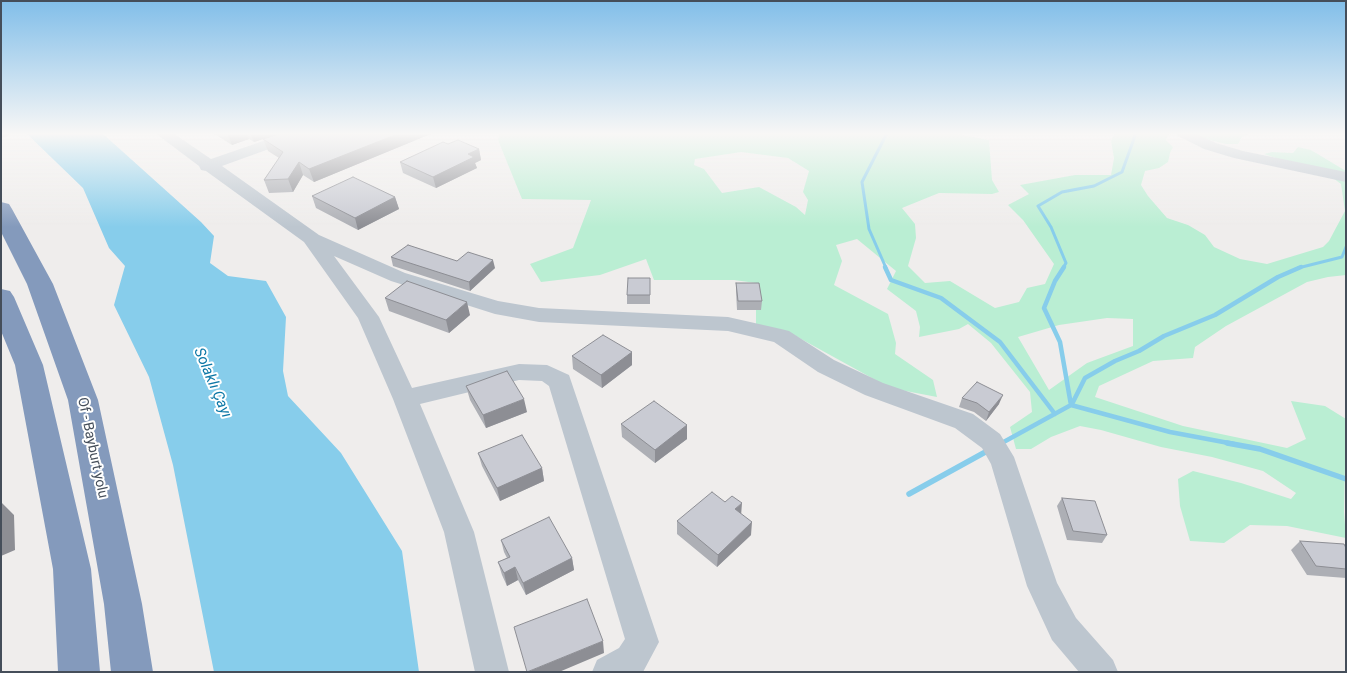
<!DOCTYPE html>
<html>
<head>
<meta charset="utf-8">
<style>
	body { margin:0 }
	#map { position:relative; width:1347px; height:673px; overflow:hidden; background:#efedec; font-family:Roboto,sans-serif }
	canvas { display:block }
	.frame { position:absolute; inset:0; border:2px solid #454e5a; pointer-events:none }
</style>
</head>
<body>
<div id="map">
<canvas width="1347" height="673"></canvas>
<div class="frame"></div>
</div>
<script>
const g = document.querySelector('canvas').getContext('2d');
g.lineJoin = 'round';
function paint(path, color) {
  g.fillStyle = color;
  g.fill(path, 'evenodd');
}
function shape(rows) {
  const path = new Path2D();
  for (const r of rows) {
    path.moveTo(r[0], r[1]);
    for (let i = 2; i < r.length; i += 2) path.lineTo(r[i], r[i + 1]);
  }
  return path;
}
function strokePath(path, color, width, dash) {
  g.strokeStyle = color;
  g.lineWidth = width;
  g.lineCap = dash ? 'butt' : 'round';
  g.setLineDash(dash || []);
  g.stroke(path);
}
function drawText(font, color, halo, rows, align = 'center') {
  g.font = font + ' Roboto,sans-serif';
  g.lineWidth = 4;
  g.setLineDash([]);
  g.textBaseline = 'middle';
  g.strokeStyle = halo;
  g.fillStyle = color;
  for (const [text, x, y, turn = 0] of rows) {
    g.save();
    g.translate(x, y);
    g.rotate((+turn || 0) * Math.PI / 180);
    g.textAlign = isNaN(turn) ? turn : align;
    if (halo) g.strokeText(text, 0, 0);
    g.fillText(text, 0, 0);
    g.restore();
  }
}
paint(shape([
	[500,133,951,133,989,140,992,180,999,192,992,194,939,193,902,208,915,224,916,238,908,266,925,283,950,281,995,308,1019,302,1027,288,1045,284,1054,264,1023,220,1008,205,1029,194,1020,185,1075,175,1111,175,1114,158,1111,141,1115,133,1175,133,1168,135,1166,140,1173,147,1170,153,1168,162,1159,168,1145,171,1141,185,1148,196,1167,218,1188,225,1205,235,1214,247,1240,259,1267,264,1323,247,1329,241,1345,211,1341,184,1333,178,1264,154,1272,152,1293,153,1298,147,1311,150,1346,171,1346,275,1328,277,1307,282,1226,326,1195,347,1193,358,1153,361,1099,386,1095,397,1183,426,1287,448,1306,439,1291,401,1325,406,1346,419,1344,512,1346,538,1287,526,1250,525,1224,543,1190,541,1180,506,1178,479,1193,471,1241,483,1291,499,1296,493,1263,471,1212,457,1161,447,1101,430,1080,426,1051,437,1031,449,1016,449,1010,427,1032,412,1030,392,991,343,968,324,959,329,919,337,920,327,916,311,887,289,896,271,857,239,836,245,842,261,834,285,888,314,896,343,895,354,933,380,937,397,890,388,792,334,756,324,756,283,734,280,654,280,646,259,600,275,541,282,530,264,573,248,591,200,522,199,498,140],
	[741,152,788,158,809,171,803,192,808,200,805,215,796,207,759,187,722,193,704,169,694,165,695,159],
	[1107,318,1133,319,1133,346,1087,363,1049,390,1018,337,1059,325],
	[1180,133,1250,133,1242,137,1238,144,1226,144]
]), '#baeed3');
paint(shape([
	[26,133,102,133,201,222,214,236,210,263,228,276,266,281,286,317,283,371,288,396,341,453,402,551,419,672,214,672,173,465,149,377,114,305,125,266,109,248,83,188]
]), '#87cdeb');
strokePath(shape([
	[886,268,869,229,862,182,887,133],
	[1063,268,1066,263,1051,227,1038,206,1062,192,1094,186,1122,172,1136,133],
	[1298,268,1342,257,1346,247]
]), '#87cdeb', 3);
strokePath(shape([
	[885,267,891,280,941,298,1000,342,1055,414],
	[1064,267,1055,281,1044,308,1060,342,1071,405],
	[1072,404,1085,378,1115,361,1139,351,1164,336,1215,315,1278,277,1301,267],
	[1000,444,1071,405,1170,432,1234,444]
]), '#87cdeb', 4.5);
strokePath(shape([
	[1227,443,1260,449,1346,479],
	[1000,444,1002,443],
	[909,494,989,450]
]), '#87cdeb', 5.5);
paint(shape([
	[1,133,11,133,8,136,1,138,1,133],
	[157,133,173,133,211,159,286,133,307,133,305,136,222,166,319,235,405,273,498,301,539,308,728,317,781,329,789,331,834,360,883,383,973,414,1000,434,1014,457,1057,583,1076,618,1113,660,1118,672,1079,672,1052,640,1027,586,991,464,982,448,955,428,865,395,818,372,774,342,728,331,539,322,495,314,391,281,334,256,379,317,412,388,519,364,547,365,569,375,659,642,643,672,592,672,597,660,619,648,625,639,549,386,542,381,519,380,420,404,474,532,509,672,475,672,444,532,393,399,358,318,304,242,206,171,201,170,199,166,159,136,157,133],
	[1175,133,1194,133,1216,143,1243,151,1346,172,1346,182,1234,158,1204,149,1178,136,1175,133]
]), '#bdc6cf');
paint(shape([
	[1,202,9,204,12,209,53,284,98,400,142,604,153,672,111,672,104,604,68,400,27,284,1,232,1,202],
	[1,289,10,291,14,297,43,365,91,569,100,672,58,672,53,569,15,365,1,331,1,289]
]), '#849abc');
paint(shape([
	[213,133,281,133,254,142,249,139,232,145],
	[433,133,314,182,303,175,293,192,269,193,264,180,279,158,268,151,263,139],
	[448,144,479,149,481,160,475,163,477,168,436,188,403,173,400,162],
	[312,196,395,197,399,209,358,230,316,208],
	[391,257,457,261,495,268,470,291,393,266],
	[650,278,650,304,627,304,627,295],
	[736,283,762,301,761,310,737,310,736,291],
	[385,298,470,315,449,333,389,311],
	[632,352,632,365,602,388,573,369,572,356],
	[466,386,527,412,486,428,470,400],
	[962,398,999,404,986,421,974,412,959,407],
	[621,424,687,425,687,439,655,463,622,437],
	[478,453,542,468,544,481,500,501,482,466],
	[1062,498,1107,535,1102,543,1067,540,1057,506],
	[741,514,751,535,717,567,677,534,677,521],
	[501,540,572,558,574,570,526,595,518,580,507,586,502,575,498,562,507,558,504,552],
	[1300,541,1346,548,1346,578,1307,575,1291,550]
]), '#adafb5');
paint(shape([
	[227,133,247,133,249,139,232,145],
	[250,133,281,133,254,142],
	[400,133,433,133,314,182,309,169],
	[479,149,481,160,475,163,477,168,436,188,433,177,468,154],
	[299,162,303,175,293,192,288,179],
	[395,197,399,209,358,230,355,218],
	[493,260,495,268,470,291,469,282],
	[467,302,470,315,449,333,446,320],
	[632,352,632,365,602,388,601,375],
	[1003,395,999,404,986,421,989,412],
	[524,399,527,412,486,428,483,415],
	[687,425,687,439,655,463,655,450],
	[542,468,544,481,500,501,497,488],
	[1,502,14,515,15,550,1,556],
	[742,503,741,516,735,509],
	[752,522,751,535,717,567,718,555],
	[572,558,574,570,526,595,523,583],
	[515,567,518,580,507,586,504,573],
	[603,641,604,653,559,672,527,672]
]), '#8d8e94');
const building = shape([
	[282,133,400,133,309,169,299,162,288,179,264,180,283,152,263,139,282,133],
	[458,140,479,149,468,154,474,157,433,177,400,162,443,142,448,144,458,140],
	[353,177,395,197,355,218,312,196,353,177],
	[408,245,457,261,468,252,493,260,469,282,391,257,408,245],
	[628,278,650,278,650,295,627,295,628,278],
	[407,281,467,302,446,320,385,298,407,281],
	[736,283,759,283,762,301,738,301,736,283],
	[603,335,632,352,601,375,572,356,603,335],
	[507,371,524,399,483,415,466,386,507,371],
	[977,382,1003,395,989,412,977,403,962,398,977,382],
	[654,401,687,425,655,450,621,424,654,401],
	[522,435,542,468,497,488,478,453,522,435],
	[712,492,725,502,732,496,742,503,735,509,752,522,718,555,677,521,712,492],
	[1062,498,1095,501,1107,535,1073,531,1062,498],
	[1,502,2,537,1,538,1,502],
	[549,517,572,558,523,583,515,567,504,573,498,562,510,557,501,540,549,517],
	[1300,541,1344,544,1346,548,1346,569,1316,566,1300,541],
	[587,599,603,641,527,672,514,627,587,599]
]);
paint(building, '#c9cbd3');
strokePath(building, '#8d8e94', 1);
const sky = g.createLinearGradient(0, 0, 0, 227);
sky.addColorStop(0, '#81bee9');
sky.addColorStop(0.59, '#f8f7f6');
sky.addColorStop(1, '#f8f7f600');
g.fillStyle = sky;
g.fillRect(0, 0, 1347, 227);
drawText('14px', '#454e5a', '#fff', [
	["Of - Bayburt yolu",92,448,78]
]);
drawText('italic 15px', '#0c77a6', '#fff', [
	["Solaklı Çayı",212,383,67]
]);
</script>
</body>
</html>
